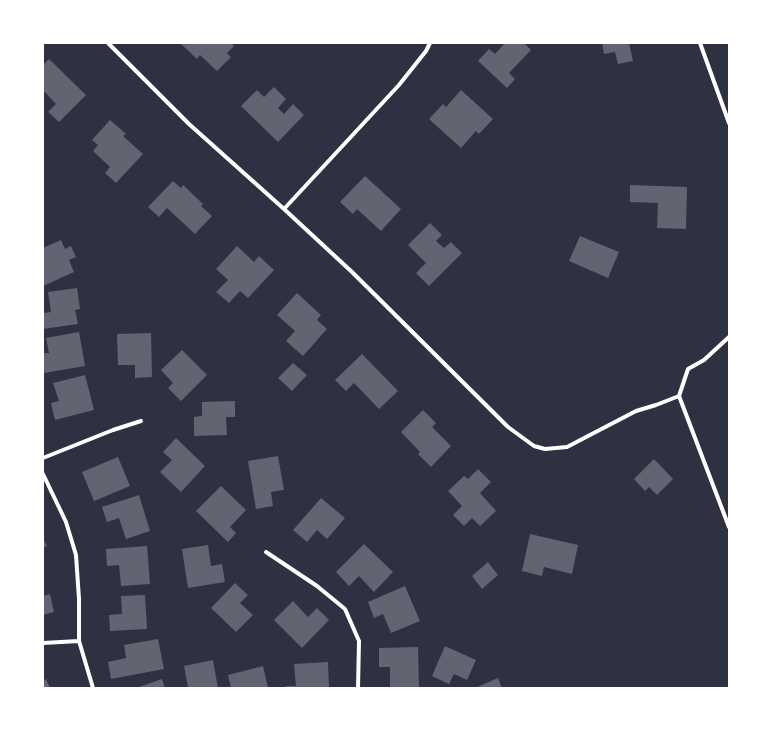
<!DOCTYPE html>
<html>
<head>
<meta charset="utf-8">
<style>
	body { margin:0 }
	#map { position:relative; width:772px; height:731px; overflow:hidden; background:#2d3142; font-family:"Noto Sans",sans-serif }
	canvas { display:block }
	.frame { position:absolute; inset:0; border:44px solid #fff; pointer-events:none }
</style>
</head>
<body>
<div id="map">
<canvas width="772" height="731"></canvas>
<div class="frame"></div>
</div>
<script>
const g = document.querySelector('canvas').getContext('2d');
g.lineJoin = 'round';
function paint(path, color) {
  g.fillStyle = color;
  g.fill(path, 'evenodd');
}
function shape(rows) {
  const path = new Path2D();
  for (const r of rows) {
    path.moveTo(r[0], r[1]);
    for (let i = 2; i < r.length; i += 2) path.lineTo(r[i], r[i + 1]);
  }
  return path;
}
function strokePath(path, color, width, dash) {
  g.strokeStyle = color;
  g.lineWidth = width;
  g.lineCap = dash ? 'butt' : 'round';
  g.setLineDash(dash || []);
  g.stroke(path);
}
paint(shape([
	[180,43,231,43,234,46,227,53,231,57,217,71,200,55,197,59],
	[505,43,524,43,531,50,509,73,515,79,507,88,478,61,489,49,495,54],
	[602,43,629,43,633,61,618,64,615,52,604,54],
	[49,59,86,95,59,122,48,112,56,104,43,90,43,65],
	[274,87,286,99,278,108,284,114,293,104,304,115,278,142,241,106,257,90,264,97],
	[461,90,493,119,479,134,476,131,461,148,429,119,443,104,446,107],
	[110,120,126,134,123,136,143,154,116,183,105,173,110,167,93,151,98,145,92,140],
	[365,176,401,209,381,231,357,209,353,214,340,202],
	[173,181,181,188,183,185,203,204,201,206,212,216,195,234,167,208,159,217,148,207],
	[630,185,687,187,686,229,657,228,658,203,630,202],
	[430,223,442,235,436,241,444,248,451,242,462,253,429,286,416,273,426,263,408,245],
	[580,236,619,252,608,278,569,261],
	[61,240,65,249,71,246,76,257,69,260,74,272,43,286,43,268,44,268,43,265,43,248],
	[237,246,254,262,259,256,274,270,248,298,240,291,229,303,216,292,228,280,216,269],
	[77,288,80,309,75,310,78,324,43,329,43,313,51,312,48,292],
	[297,293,321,315,317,320,327,329,303,356,286,341,295,331,277,315],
	[79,332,85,366,44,373,43,353,49,353,46,338],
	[151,333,152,377,135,378,135,365,118,365,117,334],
	[182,350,207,375,181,401,168,388,173,383,161,370],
	[362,354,398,391,379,409,354,383,346,391,335,380],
	[293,363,307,375,292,391,278,378],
	[85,375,94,410,55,420,51,403,59,401,53,383],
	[235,401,235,417,226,417,227,435,194,436,194,417,202,416,202,402],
	[423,410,436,423,432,427,451,446,431,467,418,454,420,452,401,432],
	[176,438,205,466,181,492,160,472,172,460,163,452],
	[278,456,284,490,271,492,273,506,256,509,248,461],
	[118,457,130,486,94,501,82,472],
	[654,459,673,479,657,495,649,487,645,491,634,479],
	[478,469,491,482,480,493,496,511,480,526,472,518,464,526,453,515,462,506,448,491,464,476,468,479],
	[221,486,246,510,230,527,236,533,228,542,196,511],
	[139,495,150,531,126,539,119,518,107,522,102,507],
	[321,498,345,518,327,539,317,530,307,542,293,530],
	[530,534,578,545,572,574,544,567,542,576,522,571],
	[43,538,47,546,43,548],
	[364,544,393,572,374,592,359,576,349,586,336,572],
	[208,545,211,566,222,564,225,582,188,588,182,549],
	[147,546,150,584,121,586,119,565,107,566,106,549],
	[488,562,498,575,482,589,472,576],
	[235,583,248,595,240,603,253,615,236,632,211,608],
	[405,586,420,621,391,633,383,614,374,618,368,602],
	[50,594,54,612,43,615,43,596],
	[145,595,147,629,110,631,109,615,122,614,121,596],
	[293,601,308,617,317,608,329,620,302,648,274,620],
	[158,639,164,669,111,679,108,662,126,658,124,645],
	[445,646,476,660,467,680,454,674,449,684,432,676],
	[418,647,419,688,390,688,390,667,379,667,379,648],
	[213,660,218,688,188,688,184,666],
	[328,662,329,688,287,688,286,686,296,686,294,664],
	[263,666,268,688,231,688,228,675],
	[498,678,502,688,475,688],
	[46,679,50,688,43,688,43,681],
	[162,679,165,688,136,688]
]), '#626471');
strokePath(shape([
	[108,43,189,124,284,209,399,85,426,51,430,43],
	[700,43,729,123],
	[284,209,352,272,508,427,534,446,545,449,567,447,636,411,656,405,679,396],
	[729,337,704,360,688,369,679,396,729,527],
	[43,458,113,430,141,421],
	[43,474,66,522,76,555,79,599,79,641,93,688],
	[266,552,317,586,345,609,359,641,358,688],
	[43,643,79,641]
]), '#fff', 4);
</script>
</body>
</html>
